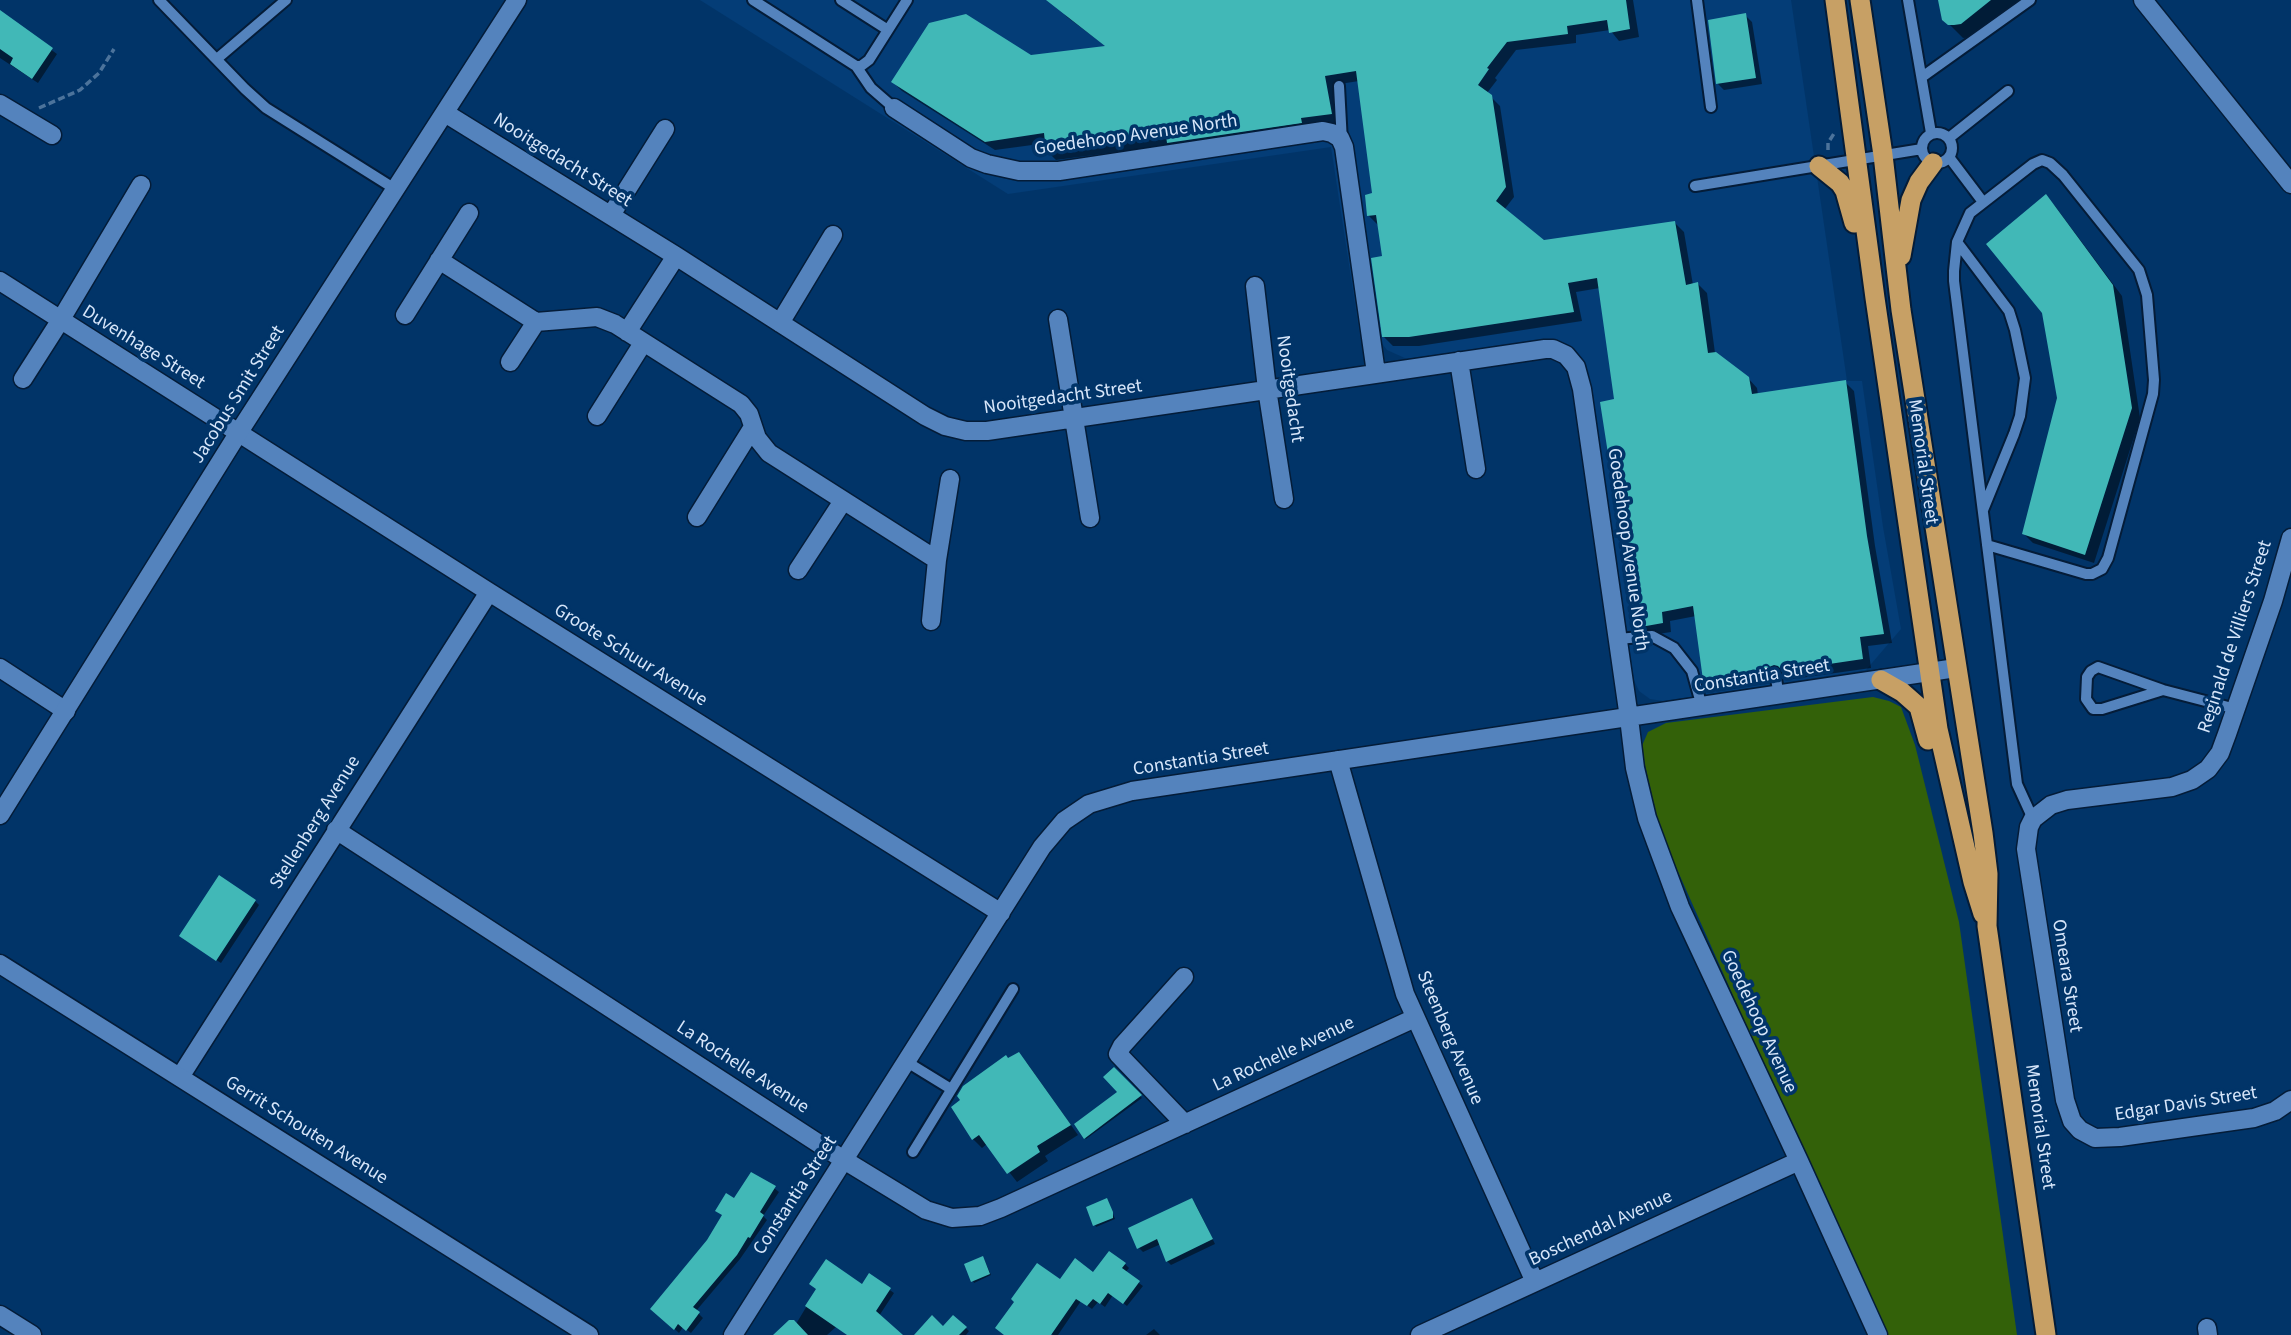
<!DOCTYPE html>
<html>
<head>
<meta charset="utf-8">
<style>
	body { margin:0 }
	canvas { display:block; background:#013468 }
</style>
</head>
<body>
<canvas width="2291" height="1335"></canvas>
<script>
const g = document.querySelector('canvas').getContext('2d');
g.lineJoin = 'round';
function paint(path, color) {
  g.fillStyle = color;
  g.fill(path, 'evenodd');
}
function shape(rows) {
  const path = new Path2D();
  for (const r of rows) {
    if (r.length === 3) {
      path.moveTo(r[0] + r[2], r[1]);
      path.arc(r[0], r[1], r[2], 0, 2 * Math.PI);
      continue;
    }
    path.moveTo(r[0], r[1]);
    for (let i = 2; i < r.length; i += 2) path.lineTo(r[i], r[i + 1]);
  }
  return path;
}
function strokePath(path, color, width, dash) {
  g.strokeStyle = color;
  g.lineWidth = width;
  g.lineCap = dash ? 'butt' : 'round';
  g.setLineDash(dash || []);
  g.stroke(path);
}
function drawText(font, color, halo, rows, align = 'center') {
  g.font = font + ' "Source Sans 3",sans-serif';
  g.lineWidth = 7;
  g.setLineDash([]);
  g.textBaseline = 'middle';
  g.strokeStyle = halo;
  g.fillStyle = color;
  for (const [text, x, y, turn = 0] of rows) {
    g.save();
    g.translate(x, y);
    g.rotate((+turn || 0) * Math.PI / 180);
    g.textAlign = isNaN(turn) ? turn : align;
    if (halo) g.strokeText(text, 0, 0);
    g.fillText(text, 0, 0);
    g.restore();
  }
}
paint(shape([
	[700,0,1791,0,1847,381,1862,381,1883,527,1901,629,1866,670,1663,701,1650,699,1639,691,1634,680,1592,396,1586,368,1580,356,1574,348,1556,340,1547,339,1407,359,1387,350,1380,341,1361,343,1331,147,1008,194]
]), '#043d77');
paint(shape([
	[1873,697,1889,701,1901,707,1915,745,1959,922,2017,1335,1888,1335,1775,1090,1660,831,1641,748,1648,732,1666,723]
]), '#336109');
paint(shape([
	[1057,0,1633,0,1639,37,1619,41,1610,30,1576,35,1576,43,1516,50,1495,78,1497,80,1487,93,1500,106,1514,197,1504,210,1543,242,1675,223,1684,232,1693,285,1698,284,1707,293,1715,353,1748,378,1757,388,1758,395,1845,382,1854,391,1875,546,1892,643,1868,646,1871,668,1793,679,1784,674,1778,676,1776,682,1725,690,1723,687,1713,688,1704,679,1696,616,1670,621,1671,632,1645,636,1636,627,1616,401,1600,288,1576,292,1582,321,1419,346,1393,346,1384,337,1384,257,1378,225,1369,216,1374,194,1359,81,1333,85,1340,123,1177,151,1170,145,1056,160,1047,151,1047,143,995,150,902,91,893,82,1030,57,1107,47,1067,17,1058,7],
	[1940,0,2022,0,1975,37,1963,38,1944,19],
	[0,12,57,54,38,83,0,58],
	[1745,15,1752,22,1762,84,1724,90,1718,84],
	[2046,197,2055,206,2122,296,2140,418,2094,563,2033,543,2024,534,2059,398],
	[255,901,259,905,221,963,185,940],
	[1018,1054,1027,1063,1078,1135,1045,1156,1048,1161,1017,1182,987,1144,982,1148,973,1139],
	[1114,1069,1142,1098,1086,1139,1085,1138,1120,1092],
	[774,1188,779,1192,763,1216,767,1220,740,1259,696,1311,703,1318,691,1333,683,1327,679,1333,652,1309,708,1241,735,1201],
	[1192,1200,1196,1205,1215,1244,1171,1265,1167,1261,1161,1244,1143,1252,1139,1248],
	[1108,1201,1115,1219,1096,1227,1088,1208],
	[984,1259,991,1275,974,1283,966,1265],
	[1125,1264,1129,1268,1125,1273,1143,1286,1127,1306,1113,1295,1105,1307,1098,1302,1092,1309,1081,1301,1058,1335,1053,1335,1040,1326,1033,1335,1005,1335,1061,1281,1093,1275],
	[870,1276,894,1293,879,1316,900,1335,848,1335,836,1327,827,1335,787,1335,782,1329,792,1320,796,1324,817,1289,863,1286],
	[953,1317,969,1331,966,1335,916,1335,943,1328],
	[1154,1329,1160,1335,1146,1335]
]), '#0007');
paint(shape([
	[1046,0,1626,0,1630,29,1609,33,1607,20,1567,26,1568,34,1507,42,1487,68,1489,69,1478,85,1492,95,1506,187,1496,201,1544,240,1675,221,1686,285,1698,282,1708,353,1716,352,1749,377,1752,394,1846,380,1867,536,1884,634,1860,637,1863,659,1782,671,1778,666,1774,665,1769,667,1767,673,1715,682,1714,679,1703,680,1693,606,1662,612,1663,623,1635,628,1600,402,1614,399,1597,278,1568,283,1574,312,1409,337,1382,337,1371,258,1382,256,1376,215,1367,216,1365,195,1372,193,1356,71,1325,76,1332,114,1301,118,1302,123,1167,143,1166,136,1046,152,1044,133,985,142,891,82,929,23,966,14,1031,55,1105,46],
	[1938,0,1991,0,1961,24,1954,25,1948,25,1942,20],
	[0,10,53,48,32,79,10,64,13,58,0,49],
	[1746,13,1756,78,1716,84,1708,20],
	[2046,194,2113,285,2132,408,2085,555,2022,534,2057,398,2042,313,1986,244],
	[219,875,256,900,216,961,179,936],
	[1019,1052,1071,1125,1037,1146,1040,1152,1007,1174,979,1135,972,1140,951,1107,960,1100,957,1096,963,1086,1006,1055,1008,1058],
	[1114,1067,1142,1095,1084,1139,1074,1124,1117,1092,1103,1077],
	[751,1172,776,1186,760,1212,764,1215,750,1238,748,1237,737,1255,693,1307,700,1312,686,1331,678,1324,674,1330,650,1309,707,1240,722,1215,715,1211,726,1193,734,1198],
	[1107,1198,1113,1212,1113,1218,1093,1226,1086,1207],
	[1192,1198,1213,1239,1166,1262,1157,1239,1137,1249,1128,1228],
	[1109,1251,1126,1263,1122,1268,1140,1281,1123,1304,1108,1293,1100,1304,1093,1299,1087,1306,1076,1299,1051,1335,1004,1335,995,1328,1014,1302,1011,1299,1037,1263,1060,1279,1075,1258,1093,1272],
	[983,1256,990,1274,971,1282,964,1264],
	[826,1259,862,1284,869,1273,891,1288,876,1311,903,1335,847,1335,805,1306,816,1289,809,1284],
	[932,1315,943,1326,953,1315,967,1327,959,1335,914,1335],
	[789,1320,794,1320,808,1335,773,1335]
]), '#41b8b7');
const service = shape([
	[159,0,245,89,266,108,395,189],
	[753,0,856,66,871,88,894,108],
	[841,0,888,30],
	[1697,0,1711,107],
	[1908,0,1931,133],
	[218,58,286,0],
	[856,66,861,66,869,60,907,0],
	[1922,77,2030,0],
	[1339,86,1342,142],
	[1937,148,15],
	[1949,138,2008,91],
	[1949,157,1983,202],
	[1695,186,1922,149],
	[1957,242,2009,311,2015,330,2025,378,2020,416,2014,434,1983,510],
	[1987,545,2086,574,2092,574,2102,569,2108,558,2153,394,2154,380,2147,295,2139,270,2063,175,2050,163,2042,160,2033,164,1970,213,1957,242,1954,271,1954,281,2017,784,2033,819],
	[1618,639,1652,636,1674,648,1692,671,1702,707],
	[1775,673,1779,696],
	[2163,690,2102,709,2093,709,2086,699,2087,677,2091,671,2098,667,2163,690,2236,709],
	[907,1062,951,1089],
	[913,1152,1013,989]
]);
const minor = shape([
	[2143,0,2291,184],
	[0,104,52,135],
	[894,108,971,158,987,164,1019,171,1059,171,1323,131,1332,133,1340,138,1344,147,1376,373],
	[445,113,676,256,925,416,945,426,966,431,987,431,1545,349,1553,349,1566,355,1576,367,1582,389,1629,718,1635,768,1647,818,1680,907,1799,1161,1878,1335],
	[611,215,665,129],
	[439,260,536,322,597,317,615,324,741,404,749,414,757,438,769,453,937,560],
	[0,281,489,592,1001,913],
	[1255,286,1267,389,1284,499],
	[405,315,469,213],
	[1058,319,1090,518],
	[780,323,833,235],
	[627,332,676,256],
	[1459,361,1476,469],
	[510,362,536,322],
	[23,379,60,321,141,185],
	[597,416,643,343],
	[697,517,753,427],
	[2291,538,2273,601,2227,734,2220,753,2208,769,2192,780,2172,787,2067,800,2051,805,2033,819,2029,827,2026,849,2065,1100,2072,1121,2080,1130,2095,1138,2120,1137,2254,1118,2275,1111,2291,1100],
	[798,570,843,501],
	[931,621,937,560,950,479],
	[0,668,66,711],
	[1338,760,1405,994,1535,1282],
	[336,830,844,1160,926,1210,952,1218,980,1216,1001,1208,1415,1018],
	[1184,977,1122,1046,1118,1054,1185,1124],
	[180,1077,489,592],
	[0,1315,32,1335],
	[2207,1328,2208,1335],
	[733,1335,1042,847,1064,821,1089,804,1132,791,1956,668],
	[1420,1335,1799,1161]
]);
const tertiary = shape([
	[0,815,239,432,517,0],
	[0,964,589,1335]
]);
const trunk = shape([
	[1835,0,1875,298,1938,729,1973,882,1983,914],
	[1860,0,1883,155,1901,310,1983,833,1988,874,1987,926,2046,1335],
	[1819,166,1840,183,1845,191,1854,223],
	[1901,256,1911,200,1919,182,1933,163],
	[1881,680,1902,692,1919,707,1928,740]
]);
strokePath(service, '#041c38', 14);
strokePath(minor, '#041c38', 21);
strokePath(tertiary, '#041c38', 21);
strokePath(trunk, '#041c38', 23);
strokePath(shape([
	[39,108,80,90,99,73,114,49],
	[1828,150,1828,143,1835,132]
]), '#4c739b', 3.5, [7, 3.5]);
strokePath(service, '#5483bd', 10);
strokePath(minor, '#5483bd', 18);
strokePath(tertiary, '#5483bd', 18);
strokePath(trunk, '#c7a065', 19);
drawText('19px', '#d7e6fa', '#013468', [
	["Goedehoop Avenue North",1136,136,-8],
	["Nooitgedacht Street",562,161,32],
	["Duvenhage Street",143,348,32],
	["Nooitgedacht",1289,389,82],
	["Jacobus Smit Street",239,395,-58],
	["Nooitgedacht Street",1063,398,-8],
	["Memorial Street",1922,462,82],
	["Goedehoop Avenue North",1627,550,82],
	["Reginald de Villiers Street",2236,637,-72],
	["Groote Schuur Avenue",630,656,32],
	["Constantia Street",1762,677,-9],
	["Constantia Street",1201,760,-9],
	["Stellenberg Avenue",316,823,-58],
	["Omeara Street",2066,976,81],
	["Goedehoop Avenue",1758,1022,65],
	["Steenberg Avenue",1449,1038,67],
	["La Rochelle Avenue",1284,1055,-25],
	["La Rochelle Avenue",742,1068,33],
	["Edgar Davis Street",2186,1105,-9],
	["Memorial Street",2039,1127,82],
	["Gerrit Schouten Avenue",306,1131,32],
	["Constantia Street",796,1196,-57],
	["Boschendal Avenue",1601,1229,-25]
]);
</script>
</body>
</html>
